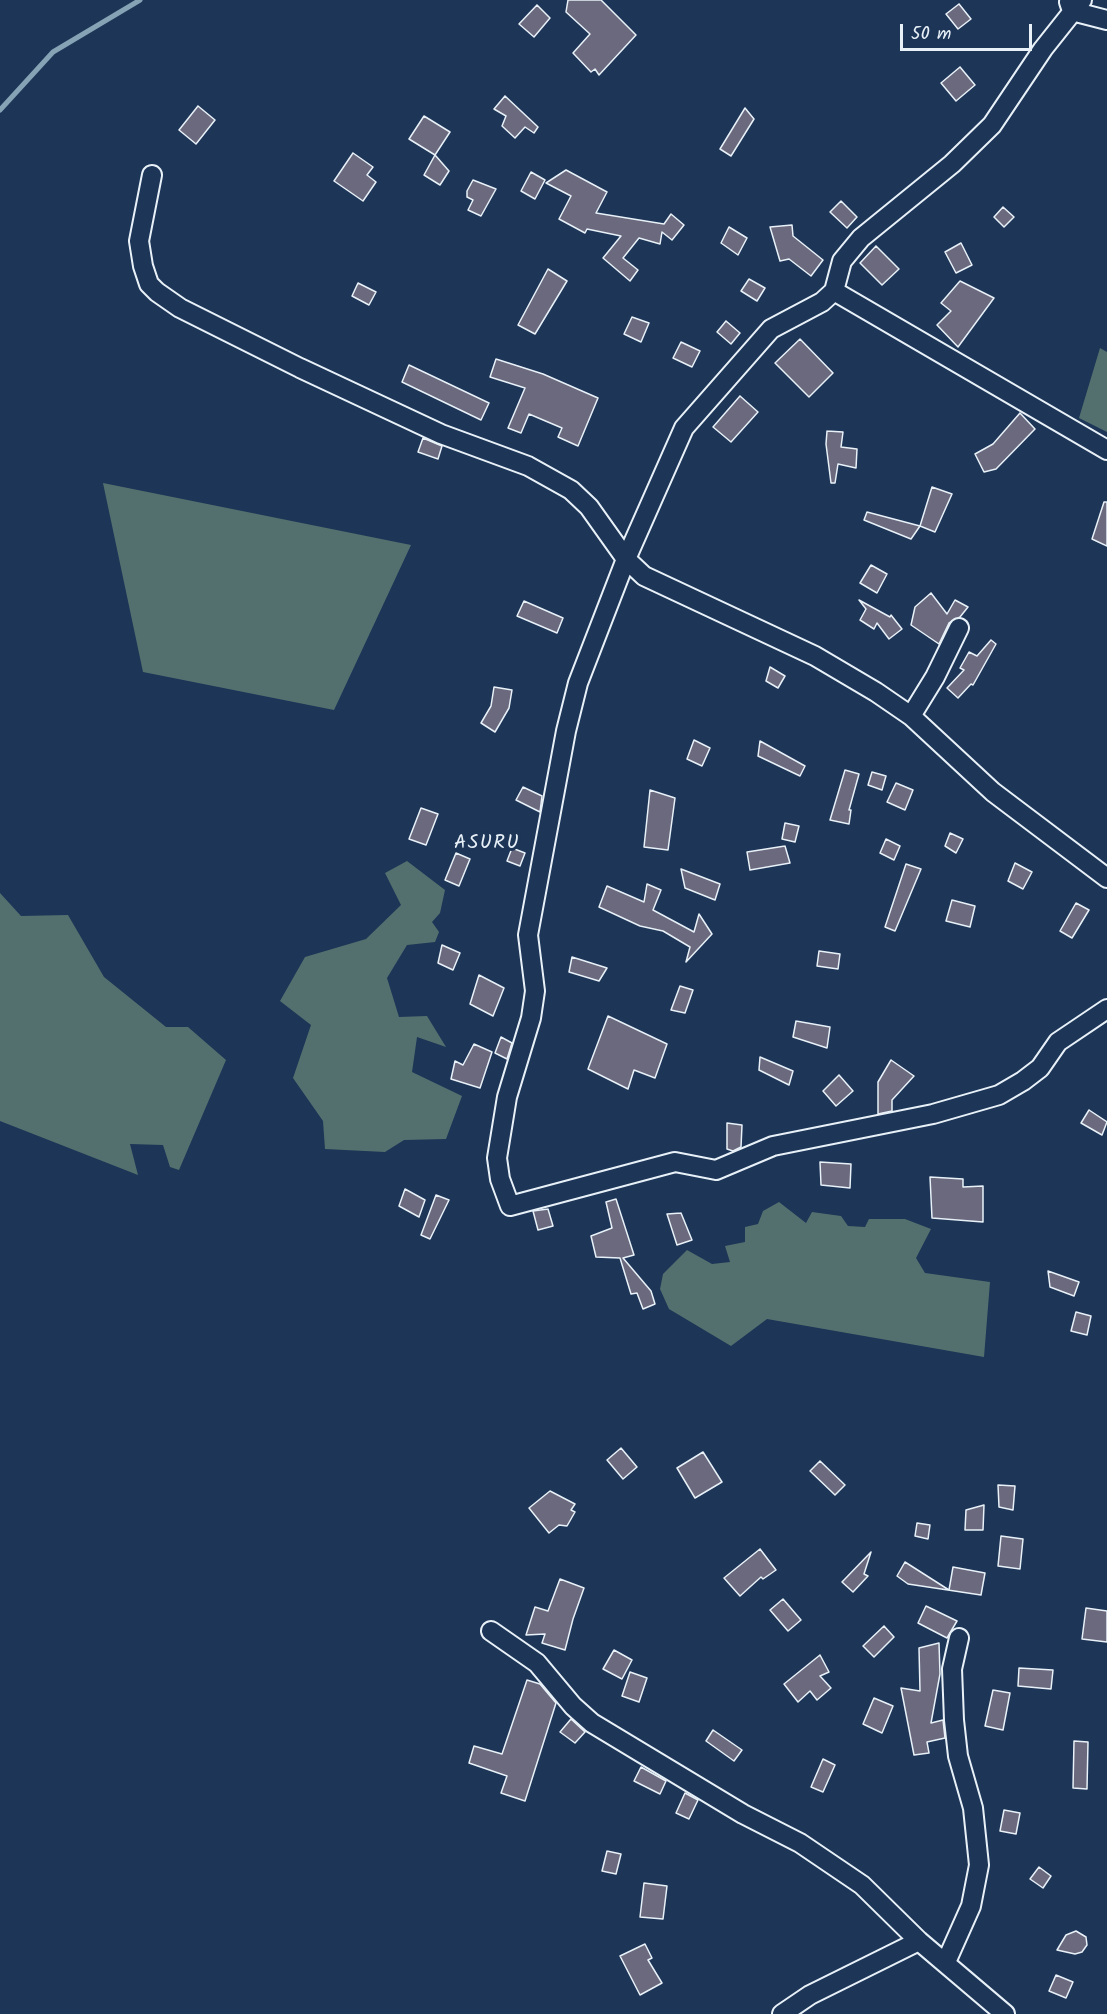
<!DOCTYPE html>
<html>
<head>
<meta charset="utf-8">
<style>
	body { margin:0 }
	#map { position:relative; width:1107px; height:2014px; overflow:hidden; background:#1d3557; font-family:Kalam,sans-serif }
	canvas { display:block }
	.scale { position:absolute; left:900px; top:24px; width:132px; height:27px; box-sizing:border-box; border:3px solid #e8f1f8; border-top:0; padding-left:8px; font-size:18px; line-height:21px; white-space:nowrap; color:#e8f1f8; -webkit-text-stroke:4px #1d3557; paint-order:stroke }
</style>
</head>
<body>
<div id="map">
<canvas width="1107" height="2014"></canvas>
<div class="scale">50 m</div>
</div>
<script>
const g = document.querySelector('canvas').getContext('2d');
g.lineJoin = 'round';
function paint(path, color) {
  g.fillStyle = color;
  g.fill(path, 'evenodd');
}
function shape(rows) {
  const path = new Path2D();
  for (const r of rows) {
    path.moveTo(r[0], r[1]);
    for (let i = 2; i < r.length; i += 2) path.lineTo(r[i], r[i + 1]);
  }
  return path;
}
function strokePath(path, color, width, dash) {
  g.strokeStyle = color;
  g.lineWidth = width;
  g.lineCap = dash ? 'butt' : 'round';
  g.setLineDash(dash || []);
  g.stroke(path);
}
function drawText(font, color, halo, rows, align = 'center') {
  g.font = font + ' Kalam,sans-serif';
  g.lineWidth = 6;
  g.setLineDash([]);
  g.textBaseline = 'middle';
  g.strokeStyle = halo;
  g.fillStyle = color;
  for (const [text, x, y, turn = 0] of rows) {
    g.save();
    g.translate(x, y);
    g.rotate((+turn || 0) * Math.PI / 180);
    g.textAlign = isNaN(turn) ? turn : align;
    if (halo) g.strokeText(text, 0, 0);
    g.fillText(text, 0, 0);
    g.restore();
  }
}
paint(shape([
	[1100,348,1107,352,1107,432,1079,418],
	[103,483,411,545,334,710,143,672],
	[407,861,445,890,440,913,432,922,439,932,435,942,407,945,387,978,399,1017,427,1016,446,1047,417,1037,412,1072,462,1096,446,1139,404,1140,385,1152,325,1149,323,1121,293,1078,311,1025,280,1001,305,957,366,939,401,905,385,873],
	[0,893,21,916,68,915,104,977,166,1027,188,1027,226,1060,179,1170,170,1167,163,1145,130,1144,138,1175,0,1121],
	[779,1202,806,1223,812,1212,841,1216,848,1226,865,1227,869,1219,905,1219,931,1229,916,1258,925,1273,990,1282,984,1357,767,1319,731,1346,669,1309,660,1289,663,1274,687,1250,712,1264,730,1262,725,1246,745,1242,745,1227,758,1224,763,1211]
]), '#54706e');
strokePath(shape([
	[0,110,53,52,140,0]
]), '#86a3b5', 5);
const building = shape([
	[568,0,601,0,636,35,599,75,595,69,591,72,573,53,590,34,566,12,568,0],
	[959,4,971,19,958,29,946,14,959,4],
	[537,5,550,18,534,37,519,24,537,5],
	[960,67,975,85,956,101,941,83,960,67],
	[505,96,538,127,534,133,525,127,515,138,502,126,506,116,494,109,505,96],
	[198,106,215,120,196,144,179,130,198,106],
	[745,108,754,119,731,156,720,149,745,108],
	[424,116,450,132,435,155,409,139,424,116],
	[353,153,373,167,367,175,376,182,363,201,334,181,353,153],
	[435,155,449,171,440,185,424,175,435,155],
	[566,170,607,192,596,213,664,224,671,214,684,225,672,240,662,232,660,244,639,238,623,258,638,270,630,281,603,258,621,236,587,229,585,233,559,219,571,196,546,183,566,170],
	[531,172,545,180,535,199,521,191,531,172],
	[473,180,496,189,481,216,468,210,473,200,467,197,467,191,473,180],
	[841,201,857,217,847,228,830,212,841,201],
	[1003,207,1014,217,1004,227,994,217,1003,207],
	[792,225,793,236,823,260,811,276,789,259,780,261,770,227,792,225],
	[729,227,747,238,738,255,721,243,729,227],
	[961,243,972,265,956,273,945,252,961,243],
	[876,246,899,269,882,285,860,263,876,246],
	[548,269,567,281,535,334,518,325,548,269],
	[749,279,765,288,757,301,741,291,749,279],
	[960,281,994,298,958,347,937,325,951,311,941,303,960,281],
	[358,283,376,292,369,305,352,296,358,283],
	[632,317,649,323,641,342,624,334,632,317],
	[726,321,740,333,731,344,717,332,726,321],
	[800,339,833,373,809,397,775,363,800,339],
	[681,342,700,351,692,367,673,358,681,342],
	[496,359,543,374,598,398,578,446,558,437,562,428,529,414,521,433,508,428,525,388,490,377,496,359],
	[409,365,489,403,481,420,402,382,409,365],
	[740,396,758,412,731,442,713,427,740,396],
	[1020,413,1035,429,996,469,984,472,975,454,993,444,1020,413],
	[827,431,843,432,841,447,857,449,856,468,838,464,835,483,831,483,826,444,827,431],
	[423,438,442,446,438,459,418,452,423,438],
	[932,487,952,494,935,532,920,526,932,487],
	[1104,502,1107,502,1107,546,1092,539,1104,502],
	[867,512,920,526,911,539,864,520,867,512],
	[871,565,887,574,877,593,860,583,871,565],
	[931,593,947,614,955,600,968,607,960,617,949,623,939,644,911,625,915,607,931,593],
	[859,600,890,617,891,615,902,629,889,639,877,623,874,629,860,620,866,609,859,600],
	[524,601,563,618,557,633,517,616,524,601],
	[991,640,996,644,973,685,971,684,958,698,947,688,964,670,960,668,969,652,977,656,991,640],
	[770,667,785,676,778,688,766,681,770,667],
	[494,687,512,690,509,708,495,732,481,723,491,706,494,687],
	[694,740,710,748,702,766,687,759,694,740],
	[760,741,805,766,800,776,758,756,760,741],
	[845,770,859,774,849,810,851,810,849,824,830,820,845,770],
	[872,772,886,776,882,790,868,785,872,772],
	[896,783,913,790,905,810,887,802,896,783],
	[523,787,542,796,540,812,516,800,523,787],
	[650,790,675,798,668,850,644,847,650,790],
	[421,808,438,814,426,845,409,839,421,808],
	[785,823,799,826,795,842,782,839,785,823],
	[950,833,963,839,956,853,945,846,950,833],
	[886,839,900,846,894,860,880,853,886,839],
	[785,846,790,863,750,870,747,852,785,846],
	[512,848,525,853,520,866,507,861,512,848],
	[456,853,470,859,459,886,445,880,456,853],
	[1015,863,1032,872,1023,889,1008,881,1015,863],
	[906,864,921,869,895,931,885,927,906,864],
	[681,869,720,884,715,900,685,888,681,869],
	[647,884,661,890,653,910,694,932,699,914,712,934,686,962,690,947,663,931,640,926,599,907,607,886,644,902,647,884],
	[952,900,975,906,970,927,946,921,952,900],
	[1076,903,1089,910,1072,938,1060,931,1076,903],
	[442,945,460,953,453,970,438,963,442,945],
	[819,951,840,954,838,969,817,966,819,951],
	[572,957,607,968,599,981,569,972,572,957],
	[479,975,504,988,493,1016,470,1004,479,975],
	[680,986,693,990,685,1013,671,1010,680,986],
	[608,1016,667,1044,655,1078,634,1070,628,1089,588,1069,608,1016],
	[796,1021,830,1027,827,1048,793,1037,796,1021],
	[501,1037,512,1043,507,1059,495,1053,501,1037],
	[474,1044,492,1052,480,1088,451,1079,455,1061,463,1065,474,1044],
	[760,1057,793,1071,789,1085,759,1070,760,1057],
	[891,1060,914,1076,892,1100,892,1111,878,1114,878,1082,891,1060],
	[839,1075,853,1091,836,1106,823,1091,839,1075],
	[1089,1110,1107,1122,1102,1135,1081,1123,1089,1110],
	[727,1123,742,1125,741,1147,733,1151,727,1149,727,1123],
	[820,1162,851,1164,850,1188,821,1185,820,1162],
	[930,1177,963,1179,963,1187,983,1186,983,1222,932,1218,930,1177],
	[405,1189,425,1200,419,1217,399,1206,405,1189],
	[436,1195,449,1200,430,1239,421,1235,436,1195],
	[616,1199,634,1255,623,1258,651,1291,655,1304,643,1309,637,1293,631,1294,620,1258,596,1257,591,1236,612,1228,606,1202,616,1199],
	[548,1209,553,1226,538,1230,533,1211,548,1209],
	[681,1213,692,1240,677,1245,667,1214,681,1213],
	[1048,1271,1079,1282,1074,1296,1050,1287,1048,1271],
	[1076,1312,1091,1316,1087,1335,1071,1331,1076,1312],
	[621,1448,637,1467,623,1479,607,1460,621,1448],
	[703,1452,722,1482,695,1498,677,1468,703,1452],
	[820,1461,845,1485,835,1495,810,1471,820,1461],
	[998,1485,1015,1486,1013,1510,999,1507,998,1485],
	[550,1491,575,1504,571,1510,575,1512,567,1526,559,1525,549,1533,529,1508,550,1491],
	[984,1505,983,1530,965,1530,966,1510,984,1505],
	[917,1523,930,1525,928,1539,915,1536,917,1523],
	[1001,1536,1023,1539,1020,1569,998,1566,1001,1536],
	[760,1549,776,1570,763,1579,761,1577,740,1596,724,1578,760,1549],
	[871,1552,864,1574,868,1576,853,1592,842,1582,871,1552],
	[905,1562,949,1590,953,1567,985,1573,981,1595,908,1584,897,1576,905,1562],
	[560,1579,584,1588,573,1619,565,1650,542,1643,545,1634,526,1635,535,1607,548,1611,560,1579],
	[783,1599,801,1620,788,1631,770,1610,783,1599],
	[926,1606,957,1621,947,1638,918,1623,926,1606],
	[1086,1608,1107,1611,1107,1642,1082,1639,1086,1608],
	[884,1626,894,1637,874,1657,863,1646,884,1626],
	[939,1643,940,1674,931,1723,943,1720,945,1738,927,1742,929,1753,914,1755,901,1688,920,1691,919,1648,939,1643],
	[614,1650,632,1660,622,1679,603,1669,614,1650],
	[820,1655,829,1672,820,1676,831,1688,817,1700,810,1691,798,1702,784,1684,820,1655],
	[1019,1668,1053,1670,1051,1689,1018,1686,1019,1668],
	[630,1672,647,1678,639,1702,622,1696,630,1672],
	[527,1680,540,1684,556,1703,525,1801,501,1793,507,1776,469,1763,474,1746,502,1754,527,1680],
	[993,1690,1010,1693,1003,1730,985,1726,993,1690],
	[874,1698,893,1706,882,1733,863,1724,874,1698],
	[571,1719,585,1732,575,1743,560,1732,571,1719],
	[713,1730,742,1750,734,1761,706,1741,713,1730],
	[1074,1741,1088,1742,1087,1789,1073,1788,1074,1741],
	[823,1759,835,1765,823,1792,811,1787,823,1759],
	[641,1767,666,1781,660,1794,634,1781,641,1767],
	[685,1793,698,1800,689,1819,676,1813,685,1793],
	[1004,1810,1020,1813,1016,1834,1000,1831,1004,1810],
	[607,1851,621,1854,616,1874,602,1871,607,1851],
	[1039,1867,1051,1876,1043,1888,1030,1879,1039,1867],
	[644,1883,667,1886,663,1919,640,1917,644,1883],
	[1076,1931,1086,1937,1087,1945,1082,1952,1075,1954,1057,1950,1066,1935,1076,1931],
	[645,1944,652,1958,648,1960,662,1983,640,1995,620,1956,645,1944],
	[1056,1975,1073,1982,1066,1998,1049,1991,1056,1975]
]);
paint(building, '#6a697e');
strokePath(building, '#e8f1f8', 1.5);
const minor = shape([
	[1082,0,1043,49,992,125,952,164,861,238,842,261,834,291,822,302,771,329,684,428,626,559,578,683,566,731,528,935,535,991,531,1018,507,1097,497,1158,500,1179,510,1206,675,1162,716,1170,773,1146,933,1114,999,1095,1023,1081,1040,1068,1058,1042,1107,1009],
	[1069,2,1072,11,1107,20],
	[152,175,139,241,143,266,149,284,157,292,180,308,300,368,441,434,528,466,571,490,589,507,626,559,644,576,815,656,876,692,911,716,993,792,1107,878],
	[834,291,1107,450],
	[911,716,935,677,959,628],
	[491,1631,537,1663,573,1706,592,1723,743,1814,800,1843,862,1885,919,1941,1005,2014],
	[946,1962,971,1906,979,1865,973,1808,958,1756,954,1720,952,1669,959,1638],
	[782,2014,810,1995,919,1941]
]);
strokePath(minor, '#e8f1f8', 22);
strokePath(minor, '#1d3557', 18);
g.letterSpacing = '1.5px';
drawText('20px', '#e8f1f8', '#1d3557', [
	["ASURU",487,845]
]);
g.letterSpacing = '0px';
</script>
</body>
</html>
